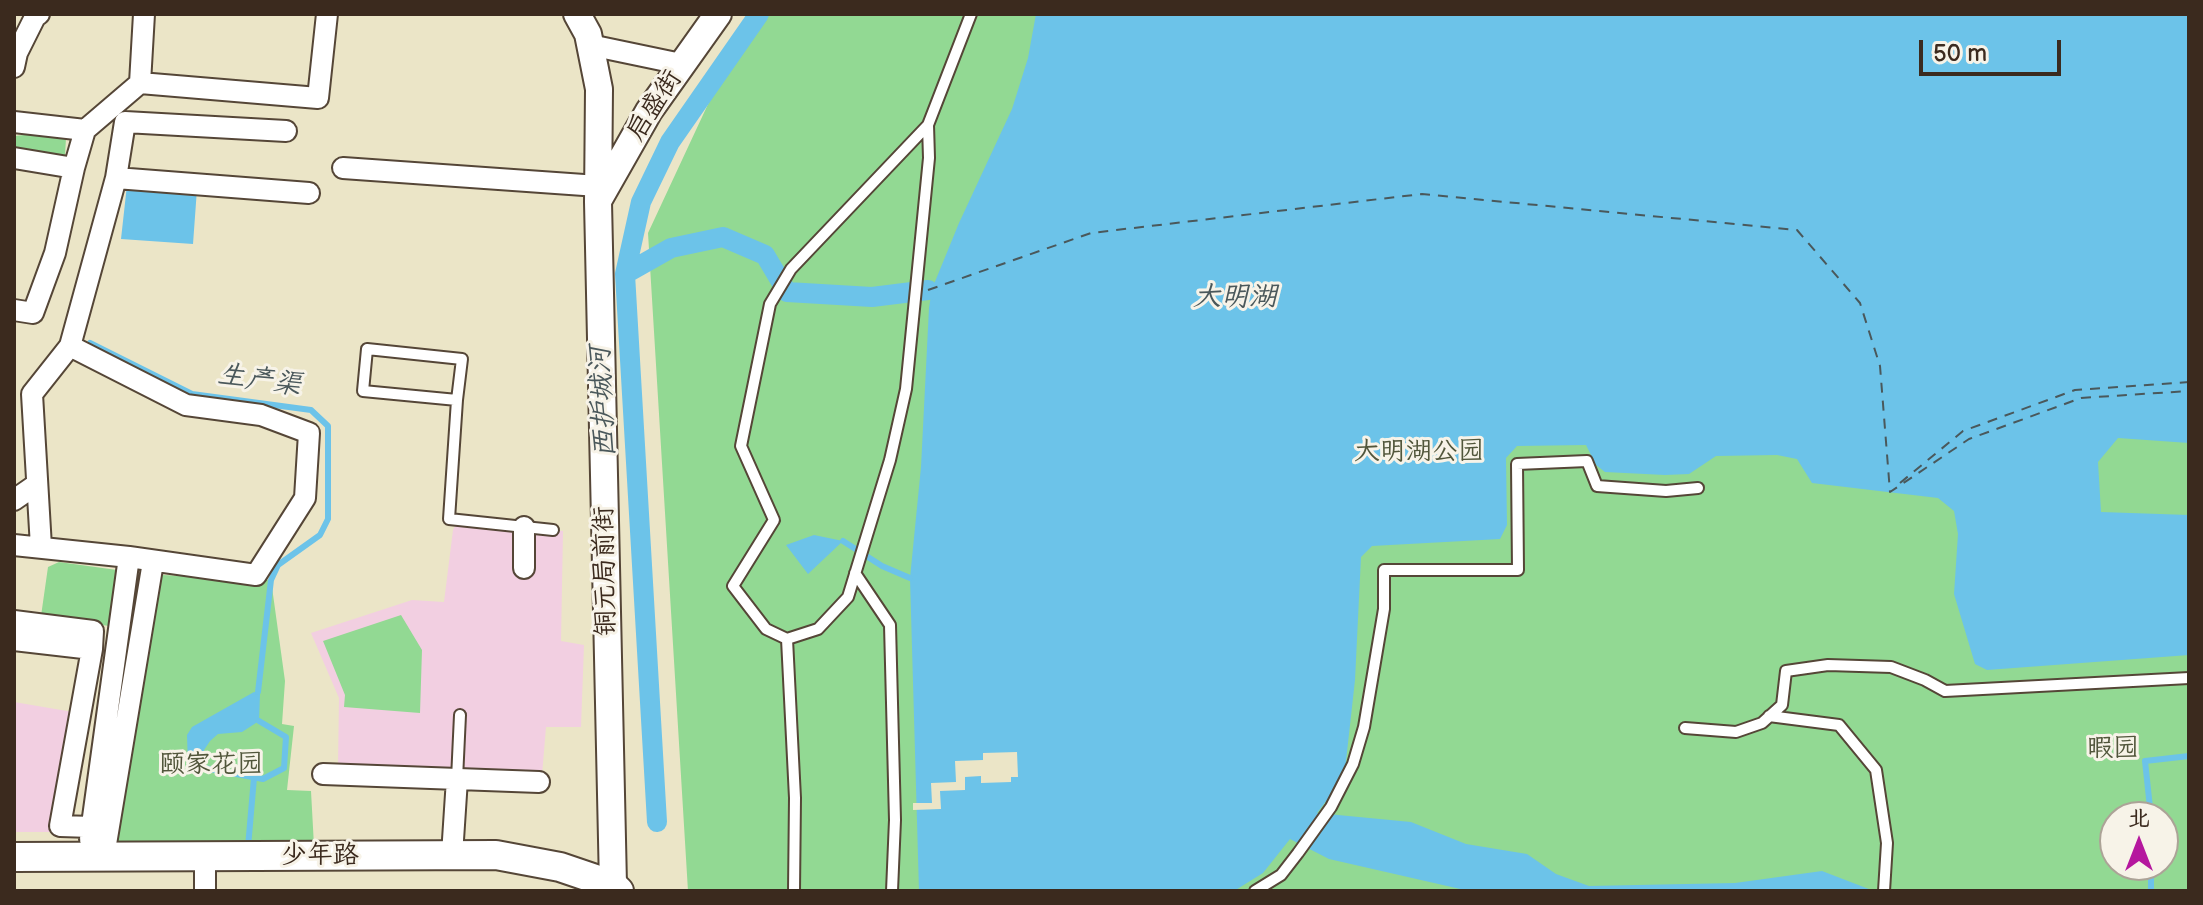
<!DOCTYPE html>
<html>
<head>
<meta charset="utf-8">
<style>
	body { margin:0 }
	#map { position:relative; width:2203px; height:905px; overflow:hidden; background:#ebe5c7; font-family:"Balsamiq Sans","LXGW WenKai TC",sans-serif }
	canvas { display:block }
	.frame { position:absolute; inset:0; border:16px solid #3b2a1e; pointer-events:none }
	.north { position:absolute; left:2099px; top:801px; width:80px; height:80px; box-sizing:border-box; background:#f7f3e8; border:2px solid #aca397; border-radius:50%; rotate:0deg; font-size:22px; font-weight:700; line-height:32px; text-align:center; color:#3b2a1e }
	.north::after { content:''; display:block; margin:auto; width:28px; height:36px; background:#b5179e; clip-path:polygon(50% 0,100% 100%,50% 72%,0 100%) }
	.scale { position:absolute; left:1919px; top:40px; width:142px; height:36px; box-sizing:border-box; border:4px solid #3b2a1e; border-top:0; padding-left:10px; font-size:24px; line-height:28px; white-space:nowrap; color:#3b2a1e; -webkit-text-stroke:6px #f7f3e8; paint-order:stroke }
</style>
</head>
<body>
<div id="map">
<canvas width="2203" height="905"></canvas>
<div class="frame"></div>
<div class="north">北</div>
<div class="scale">50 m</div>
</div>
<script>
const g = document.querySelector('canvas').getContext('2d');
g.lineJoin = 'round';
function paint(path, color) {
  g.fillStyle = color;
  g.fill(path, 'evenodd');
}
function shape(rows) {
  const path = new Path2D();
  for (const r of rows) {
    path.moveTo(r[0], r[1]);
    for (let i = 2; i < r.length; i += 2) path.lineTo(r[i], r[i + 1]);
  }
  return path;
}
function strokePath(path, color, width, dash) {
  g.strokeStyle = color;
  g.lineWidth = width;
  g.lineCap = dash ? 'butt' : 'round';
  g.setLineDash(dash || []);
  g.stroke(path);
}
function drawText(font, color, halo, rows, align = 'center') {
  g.font = font + ' "Balsamiq Sans","LXGW WenKai TC",sans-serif';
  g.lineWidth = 6;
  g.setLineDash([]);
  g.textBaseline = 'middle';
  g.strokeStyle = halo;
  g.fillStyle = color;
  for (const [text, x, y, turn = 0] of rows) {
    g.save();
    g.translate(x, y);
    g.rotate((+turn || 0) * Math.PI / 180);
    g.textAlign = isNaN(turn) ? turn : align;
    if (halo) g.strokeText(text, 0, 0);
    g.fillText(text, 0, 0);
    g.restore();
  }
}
paint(shape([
	[458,520,563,531,561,641,584,645,581,727,546,727,542,775,338,765,339,698,311,633,412,600,444,602,453,530],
	[14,702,73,712,51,832,14,832]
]), '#f2cfe1');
paint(shape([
	[750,14,2189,14,2189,891,688,891,648,233],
	[2115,817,2163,817,2163,865,2115,865],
	[54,132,66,138,65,156,14,151,14,136],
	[59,562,117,570,109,626,41,616,48,567],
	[162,575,271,580,285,681,282,724,294,726,287,790,311,791,314,846,116,844],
	[401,615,422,650,420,713,344,707,345,695,323,641]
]), '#92d993');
paint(shape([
	[1036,14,2189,14,2189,443,2118,438,2098,462,2101,512,2189,515,2189,655,1987,670,1975,664,1954,594,1958,534,1954,511,1938,498,1812,483,1797,459,1777,455,1716,456,1689,474,1665,475,1605,472,1596,465,1586,445,1517,446,1506,458,1507,525,1500,539,1372,546,1361,557,1355,680,1345,770,1337,787,1317,813,1411,822,1466,844,1527,854,1556,874,1589,886,1735,883,1822,871,1874,891,1469,891,1329,859,1290,839,1263,873,1234,891,919,891,910,578,921,467,929,308,932,289,959,223,1012,109,1028,58],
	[127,185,197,189,193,244,121,239],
	[814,535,843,541,808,574,786,545],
	[254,692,260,694,259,721,242,732,218,734,210,741,204,750,202,763,199,767,188,766,187,735,192,727]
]), '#6cc3e9');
paint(shape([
	[1017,752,1018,777,1011,777,1011,782,981,783,981,776,965,777,965,790,940,791,941,809,913,810,913,803,932,803,931,783,956,782,955,761,983,760,983,753]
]), '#ebe5c7');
strokePath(shape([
	[90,343,192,394,311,410,328,426,328,519,320,535,278,565,271,580,258,692],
	[843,541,882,566,910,578],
	[199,767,263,779,284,768,286,737,259,721],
	[2151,817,2145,761,2189,756],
	[248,847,254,778],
	[2151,891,2151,865]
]), '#6cc3e9', 6);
strokePath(shape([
	[625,274,671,248,723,237,765,255,787,292,872,297,928,290],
	[657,822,625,274,641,202,670,142,759,14]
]), '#6cc3e9', 20);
strokePath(shape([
	[928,290,1091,233,1422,194,1797,230,1860,303,1880,366,1890,492,1969,439,2081,398,2189,391],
	[1900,483,1963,431,2075,390,2189,382]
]), '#4a585b', 2, [10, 8]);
const service = shape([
	[457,400,363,391,367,349,462,359,457,400,449,519,553,530],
	[855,573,890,625,895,820,892,891],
	[787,639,766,629,733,586,774,520,741,446,770,304,791,269,928,125],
	[1769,716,1839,725,1876,770,1887,843,1884,891],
	[1685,728,1736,732,1762,723,1782,705,1786,671,1828,665,1891,667,1925,680,1945,691,2189,678],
	[457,779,460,715],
	[794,891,795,798,787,639,818,629,848,597,890,460,906,389,929,158,928,125,971,14],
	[1255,891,1281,875,1298,853,1331,807,1353,764,1364,727,1384,609,1384,570,1518,570,1517,464,1587,461,1597,486,1666,491,1698,488]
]);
const minor = shape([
	[590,45,681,64],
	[14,67,17,53,35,17,39,14],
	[140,83,318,98,327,14],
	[14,122,85,130,140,83,144,14],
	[14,158,74,168,55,253,33,313,14,310],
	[74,168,85,130],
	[343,168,598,186],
	[116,178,125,122,286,131],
	[70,346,116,178,309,193],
	[14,500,37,484],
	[524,527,524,568],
	[14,545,129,557,256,575,305,498,309,433,261,415,186,405,70,346,32,394,41,547],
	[14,621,93,631,92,649,60,826,92,827],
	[14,640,92,649],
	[323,774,539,782],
	[90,839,129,557],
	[452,855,457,779],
	[104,856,153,562],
	[205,891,205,856]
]);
const tertiary = shape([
	[577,14,588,34,599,89,598,202,613,885],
	[599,199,649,111,718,14]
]);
const secondary = shape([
	[14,857,496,855,560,867,613,885,619,891]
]);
strokePath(service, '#554637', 14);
strokePath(minor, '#554637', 24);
strokePath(tertiary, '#554637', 30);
strokePath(secondary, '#554637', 32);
strokePath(service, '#fff', 10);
strokePath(minor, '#fff', 20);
strokePath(tertiary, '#fff', 26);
strokePath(secondary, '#fff', 28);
drawText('26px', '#3b2a1e', '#f7f3e8', [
	["启盛街",655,106,-57],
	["铜元局前街",606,571,-91],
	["少年路",320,856]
]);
drawText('26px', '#51563b', '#f7f3e8', [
	["大明湖公园",1419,452],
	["暇园",2113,749],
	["颐家花园",211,765]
]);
drawText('italic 28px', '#4a585b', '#f7f3e8', [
	["大明湖",1235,298],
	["生产渠",259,381,8],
	["西护城河",604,402,-93]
]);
</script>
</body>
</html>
